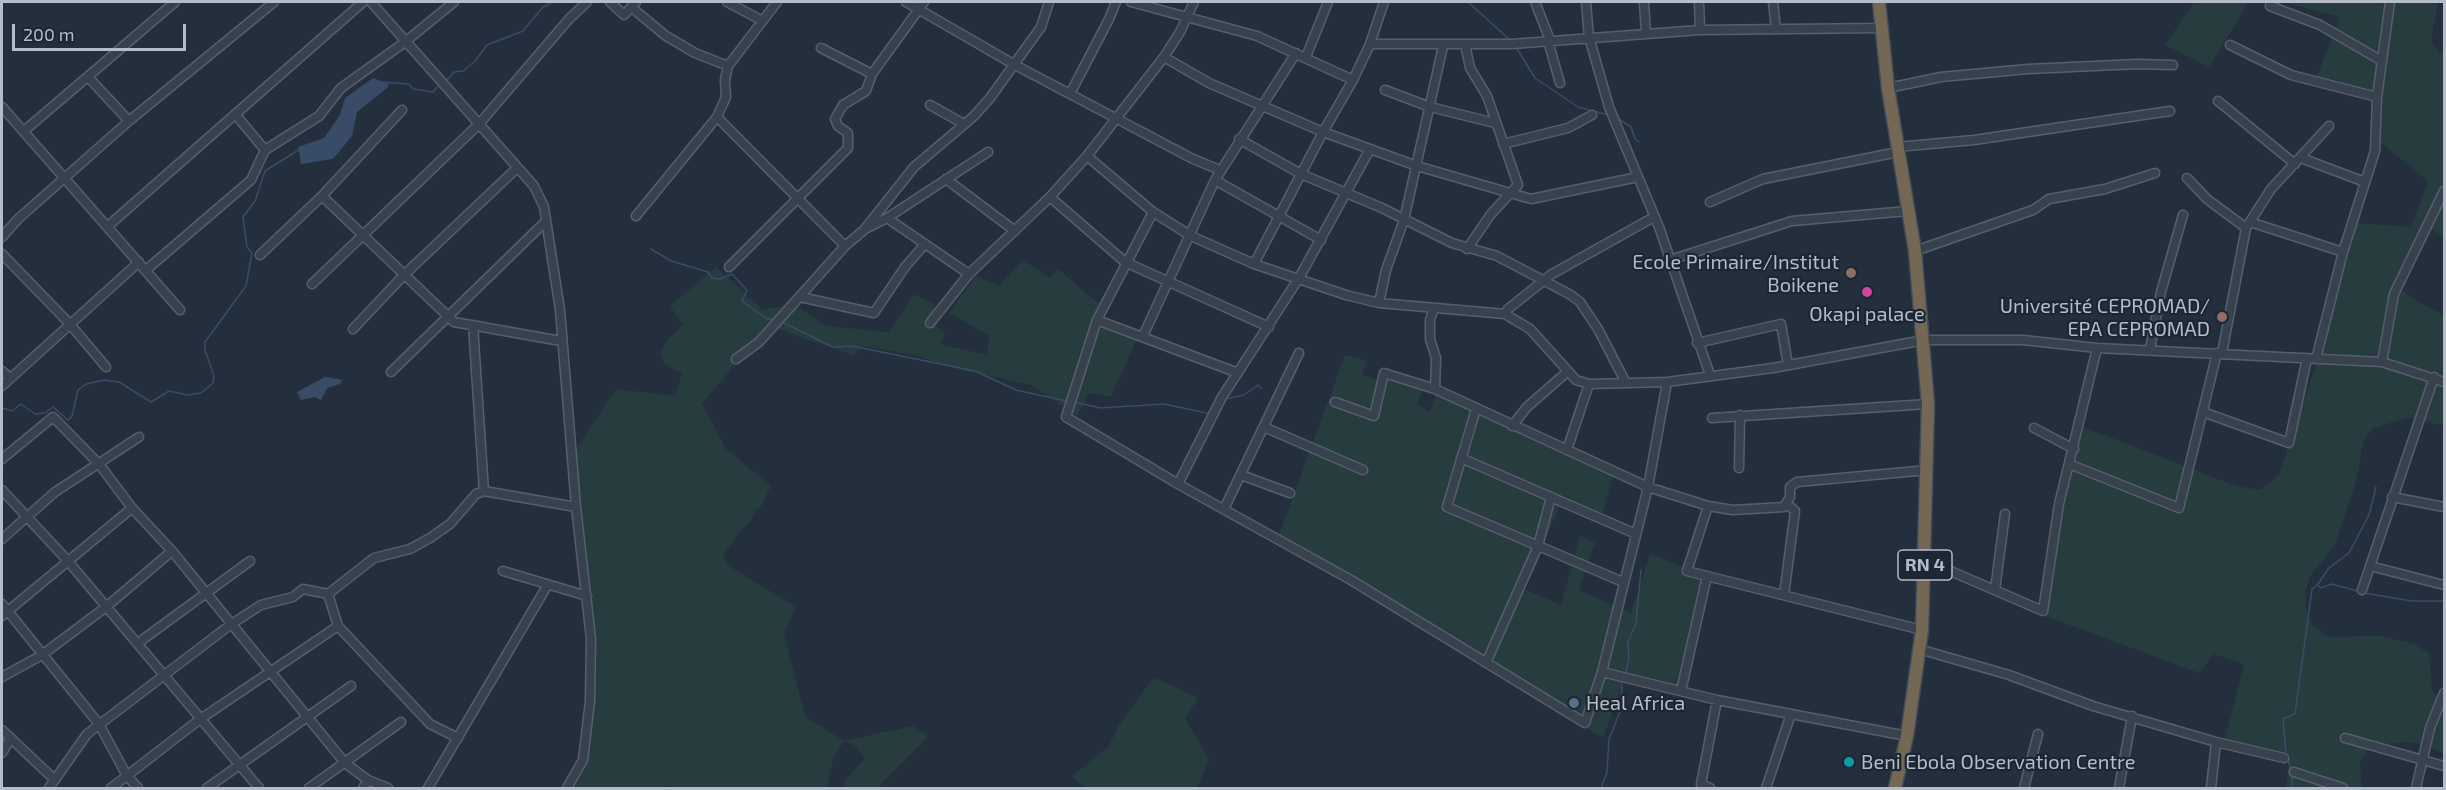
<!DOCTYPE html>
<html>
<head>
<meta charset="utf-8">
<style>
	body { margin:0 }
	#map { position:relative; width:2446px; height:790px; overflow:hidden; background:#242f3e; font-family:"Exo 2",sans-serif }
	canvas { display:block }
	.frame { position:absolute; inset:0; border:3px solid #b4bcc9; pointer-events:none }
	.scale { position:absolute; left:12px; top:24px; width:174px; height:27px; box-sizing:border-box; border:3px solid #b4bcc9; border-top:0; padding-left:8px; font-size:18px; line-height:21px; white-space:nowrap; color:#b4bcc9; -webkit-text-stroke:4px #1d2633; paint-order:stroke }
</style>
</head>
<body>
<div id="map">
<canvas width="2446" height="790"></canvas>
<div class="frame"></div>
<div class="scale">200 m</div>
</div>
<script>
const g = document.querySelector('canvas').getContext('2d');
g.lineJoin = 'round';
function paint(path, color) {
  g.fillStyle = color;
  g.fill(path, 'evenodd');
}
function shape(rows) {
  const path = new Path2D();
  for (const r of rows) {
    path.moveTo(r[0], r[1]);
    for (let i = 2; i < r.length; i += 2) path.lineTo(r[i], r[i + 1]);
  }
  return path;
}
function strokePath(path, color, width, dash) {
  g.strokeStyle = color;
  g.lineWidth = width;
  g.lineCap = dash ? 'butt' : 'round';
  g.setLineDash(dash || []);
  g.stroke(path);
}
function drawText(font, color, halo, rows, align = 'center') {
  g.font = font + ' "Exo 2",sans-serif';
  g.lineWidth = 4.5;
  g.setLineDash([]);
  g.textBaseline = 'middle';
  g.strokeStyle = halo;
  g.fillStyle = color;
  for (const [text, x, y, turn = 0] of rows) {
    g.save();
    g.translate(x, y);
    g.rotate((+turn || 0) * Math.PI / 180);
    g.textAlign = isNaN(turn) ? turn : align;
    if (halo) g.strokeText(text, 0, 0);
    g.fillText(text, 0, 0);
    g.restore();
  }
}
paint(shape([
	[2194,2,2249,2,2209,67,2165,45],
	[2283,2,2438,2,2431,41,2440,52,2444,53,2444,237,2430,228,2398,288,2419,302,2444,315,2444,426,2410,417,2373,428,2363,442,2357,478,2334,547,2311,575,2305,591,2306,609,2313,626,2328,637,2381,636,2415,644,2429,654,2432,690,2444,703,2444,754,2425,744,2405,742,2370,747,2360,763,2362,788,2286,788,2290,755,2224,741,2244,664,2214,654,2199,673,2043,615,2062,510,2083,427,2236,486,2260,490,2279,475,2317,362,2357,223,2411,227,2428,181,2379,141,2383,94,2317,76,2340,17],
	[1023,260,1050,278,1058,269,1099,304,1093,319,1136,341,1111,397,1089,393,1077,416,1031,385,960,370,918,356,864,346,853,355,777,329,754,343,702,403,726,449,771,486,760,508,755,510,752,520,740,531,723,555,729,566,796,607,784,634,805,716,844,741,913,726,928,737,880,785,881,788,845,788,844,782,865,758,853,744,844,741,833,759,827,788,671,788,670,785,667,788,570,788,587,759,593,638,575,450,616,389,675,396,682,374,664,363,660,353,667,341,683,325,670,306,716,267,763,310,794,304,826,326,889,332,914,294,935,304,930,321,945,333,940,344,987,355,989,336,949,313,976,276,999,286],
	[1345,355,1367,361,1362,375,1379,380,1386,369,1425,380,1417,404,1430,412,1438,386,1615,468,1602,516,1564,496,1524,589,1561,605,1580,536,1595,542,1579,590,1631,613,1650,554,1705,576,1678,690,1624,679,1603,738,1277,540],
	[1154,677,1198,698,1185,719,1209,759,1197,788,1084,788,1072,776,1109,746,1119,725]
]), '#263c3f');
paint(shape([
	[373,78,389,84,387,88,357,112,352,136,333,159,301,164,298,147,324,138,340,115,345,98],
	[325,377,342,380,340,384,327,388,321,400,315,397,301,400,297,392]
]), '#394c67');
strokePath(shape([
	[1468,2,1511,41],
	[1516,47,1535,78,1578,107,1609,115],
	[380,82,409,84,413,89,433,92,440,84],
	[445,82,454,72,463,71,475,61,487,45,523,31,543,7,553,2],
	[1617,118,1631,127,1635,139,1639,142],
	[651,249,671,261,708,272,712,278,720,279,732,274,747,290,742,301,767,319,775,320],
	[782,322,833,347,852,346,975,371,1016,390,1066,401],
	[1226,399,1244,395,1258,385,1261,388],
	[1074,402,1100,408,1164,404,1211,414],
	[2,408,12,411,21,404,35,414,45,413,53,407,68,420,72,416,78,390,86,384,104,380,119,382,151,402,169,391,187,395,201,393,213,383,214,376,205,350,205,342,246,286,252,253,247,247,243,217,255,201,265,171,300,149],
	[2318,584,2329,568,2349,553,2369,515,2376,487],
	[2365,593,2411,601,2444,601],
	[1625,675,1629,659,1628,642,1636,623,1641,570],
	[2286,755,2283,719,2295,714,2312,589,2317,585,2321,588,2331,584,2358,591],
	[2288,760,2291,770],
	[2292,774,2292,788],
	[1601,788,1607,772,1609,739,1621,709,1622,682]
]), '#394c67', 1.5);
const minor = shape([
	[371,2,534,186,544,207,560,310,576,507,591,639,590,701,583,760,567,788],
	[610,2,624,15,636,2],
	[727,2,761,20],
	[906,2,1015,65,1193,159,1220,170],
	[1131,2,1257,36,1353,80],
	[1535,2,1550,40],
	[1586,2,1589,37,1609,107,1659,227,1710,375],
	[1644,2,1646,33],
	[1699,2,1700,30],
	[1773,2,1776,29],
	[2270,6,2320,25,2382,61],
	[631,7,666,36,695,53,728,66],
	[1548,41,1560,83],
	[1370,44,1512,44,1700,30,1881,28],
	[1465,44,1470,68,1487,96,1518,185,1491,214,1467,249],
	[2230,45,2291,75,2377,97],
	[821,48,872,74],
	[1164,57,1209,83,1323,132,1417,166,1531,199,1638,177],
	[1306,57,1328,2],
	[88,77,129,121],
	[1888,88,1941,77,2028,69,2138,64,2173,65],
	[1385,90,1430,107,1495,123],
	[1071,92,1109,19,1116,2],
	[2218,101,2295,164],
	[930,105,964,124],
	[2,107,180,310],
	[235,114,265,150],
	[717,117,845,246],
	[24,131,175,2],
	[1239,139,1301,174,1382,208,1452,243,1497,256,1571,295,1580,302,1598,329,1626,383],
	[1503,144,1568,128,1592,115],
	[1897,147,1974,140,2170,111],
	[1087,156,1153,212,1191,236,1254,264,1346,295,1379,303,1505,314,1530,329,1576,380,1589,384,1667,382,1773,368,1924,340,2023,340,2097,348,2382,362,2444,382],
	[2301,158,2365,182],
	[2187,178,2207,199,2246,228],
	[946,179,1015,231],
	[1215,180,1321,240],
	[322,196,454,322,561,341],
	[1050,197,1125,262,1269,327],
	[1710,202,1763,179,1898,152],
	[1153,212,1097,320,1066,417,1178,484,1351,580,1585,723,1602,672,1648,487,1667,382],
	[636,216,717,117,726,97,725,80,728,66,777,2],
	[887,218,969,274],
	[2250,222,2343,252],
	[108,226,363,2],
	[867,228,887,218,988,152],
	[2,237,18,219,129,121,274,2],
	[1915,251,2033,210,2049,199,2105,189,2155,173],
	[2,254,69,323,106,367],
	[260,255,322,196,402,110],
	[1670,260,1792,221,1908,211],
	[1254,264,1323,132,1353,80,1370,44,1384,2],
	[729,267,848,148,848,133,838,126,835,119,843,105,866,91,872,74,924,2],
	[146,270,251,180,265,150,319,116,341,88,405,42,454,2],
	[312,284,479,124,569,19,587,2],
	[800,297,874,313,905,267,925,244],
	[1379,303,1386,270,1404,220,1443,46],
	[1434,308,1430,320,1430,339,1436,358,1435,389],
	[1505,314,1508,309,1552,274,1654,217],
	[1097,320,1238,373],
	[930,323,969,274,1050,197,1087,156,1164,57,1180,32,1194,2],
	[473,325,484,491],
	[353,329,404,275,517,168],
	[1143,336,1215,180,1296,53],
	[1697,343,1781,324,1788,365],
	[2150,349,2161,292,2183,215],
	[2222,353,2246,228,2271,189,2329,126],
	[736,359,759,342,845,246,864,230,914,167,974,116,990,98,1041,27,1049,2],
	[2316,359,2343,252,2375,151,2377,97,2390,2],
	[2382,362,2394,294,2444,191],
	[2,371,10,378],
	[391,372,544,223],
	[2,386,139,262],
	[1335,402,1374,416,1384,373,1435,389,1648,487,1708,506,1733,510,1784,507,1790,497,1790,487,1797,482,1928,470],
	[1476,409,1447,507,1623,582],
	[2203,412,2289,443,2307,358],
	[1712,418,1928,404],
	[1512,426,1527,407,1567,372],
	[1264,427,1363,470],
	[2034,428,2074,449],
	[1567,450,1589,384],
	[1461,458,1636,534],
	[2,459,53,417,99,464,132,508,172,551,345,763,368,780,388,788],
	[2069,464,2179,508,2217,353],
	[1739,468,1740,415],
	[1241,475,1290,493],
	[1178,484,1222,397,1299,278,1370,149],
	[2,490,67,560,259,788],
	[2392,497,2444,507],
	[1708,506,1687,571,1922,630],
	[1224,509,1299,353],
	[2,539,55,492,139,437],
	[1925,560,2043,611,2059,504,2097,348],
	[2370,566,2444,585],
	[503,571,587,596],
	[1995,590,2005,514],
	[2362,590,2434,377],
	[328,594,338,626,430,724,458,738],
	[1784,595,1795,511,1787,504],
	[2,604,99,724,127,776,138,788],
	[2,616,132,508],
	[138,643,250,561],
	[1919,649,2009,675,2093,706,2216,742,2284,758],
	[1486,663,1538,546,1551,497],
	[1602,672,1717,700,1907,736],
	[2,677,42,655,106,607,172,551],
	[1681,691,1707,576],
	[2,730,55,780],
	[2345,738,2444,766],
	[2,753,10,739],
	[2294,772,2343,788],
	[49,788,87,734,230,625,261,605,293,597,303,589,328,594,374,558,410,549,430,538,450,524,476,494,484,491,576,507],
	[111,788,199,720,338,626],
	[207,788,351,686],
	[309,788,401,722],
	[363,788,368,780],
	[428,788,547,586],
	[1710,788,1701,784,1717,700],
	[1766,788,1791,714],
	[2024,788,2038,734],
	[2119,788,2132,716],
	[2211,788,2216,742],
	[2416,788,2430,728,2444,693]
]);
const highway = shape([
	[1879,2,1888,88,1915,251,1928,404,1922,630,1907,736,1895,788]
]);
strokePath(minor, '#565f6c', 11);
strokePath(highway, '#434c59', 15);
strokePath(minor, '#38414e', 8);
strokePath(highway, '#746855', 12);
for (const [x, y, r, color] of [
	[1851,273,6,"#8d6e63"],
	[1867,292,6,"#d1479c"],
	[2222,317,6,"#8d6e63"],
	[1574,703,6,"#5c6f8a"],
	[1849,762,6,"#0f9aa8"]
]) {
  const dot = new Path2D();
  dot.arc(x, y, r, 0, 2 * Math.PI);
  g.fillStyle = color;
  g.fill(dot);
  strokePath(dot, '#1d2633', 2);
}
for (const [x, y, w] of [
	[1925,565,54]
]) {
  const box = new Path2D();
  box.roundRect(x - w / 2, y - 15, w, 30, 4.5);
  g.fillStyle = '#1d2633';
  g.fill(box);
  strokePath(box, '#b4bcc9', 1.5);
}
drawText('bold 18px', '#b4bcc9', null, [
	["RN 4",1925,565]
]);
drawText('20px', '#b4bcc9', '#1d2633', [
	["Ecole Primaire/Institut",1839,262],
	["Boikene",1839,285],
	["Université CEPROMAD/",2210,306],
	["EPA CEPROMAD",2210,329],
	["Okapi palace",1867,314,"center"],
	["Heal Africa",1586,703,"left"],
	["Beni Ebola Observation Centre",1861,762,"left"]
], 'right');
</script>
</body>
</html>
